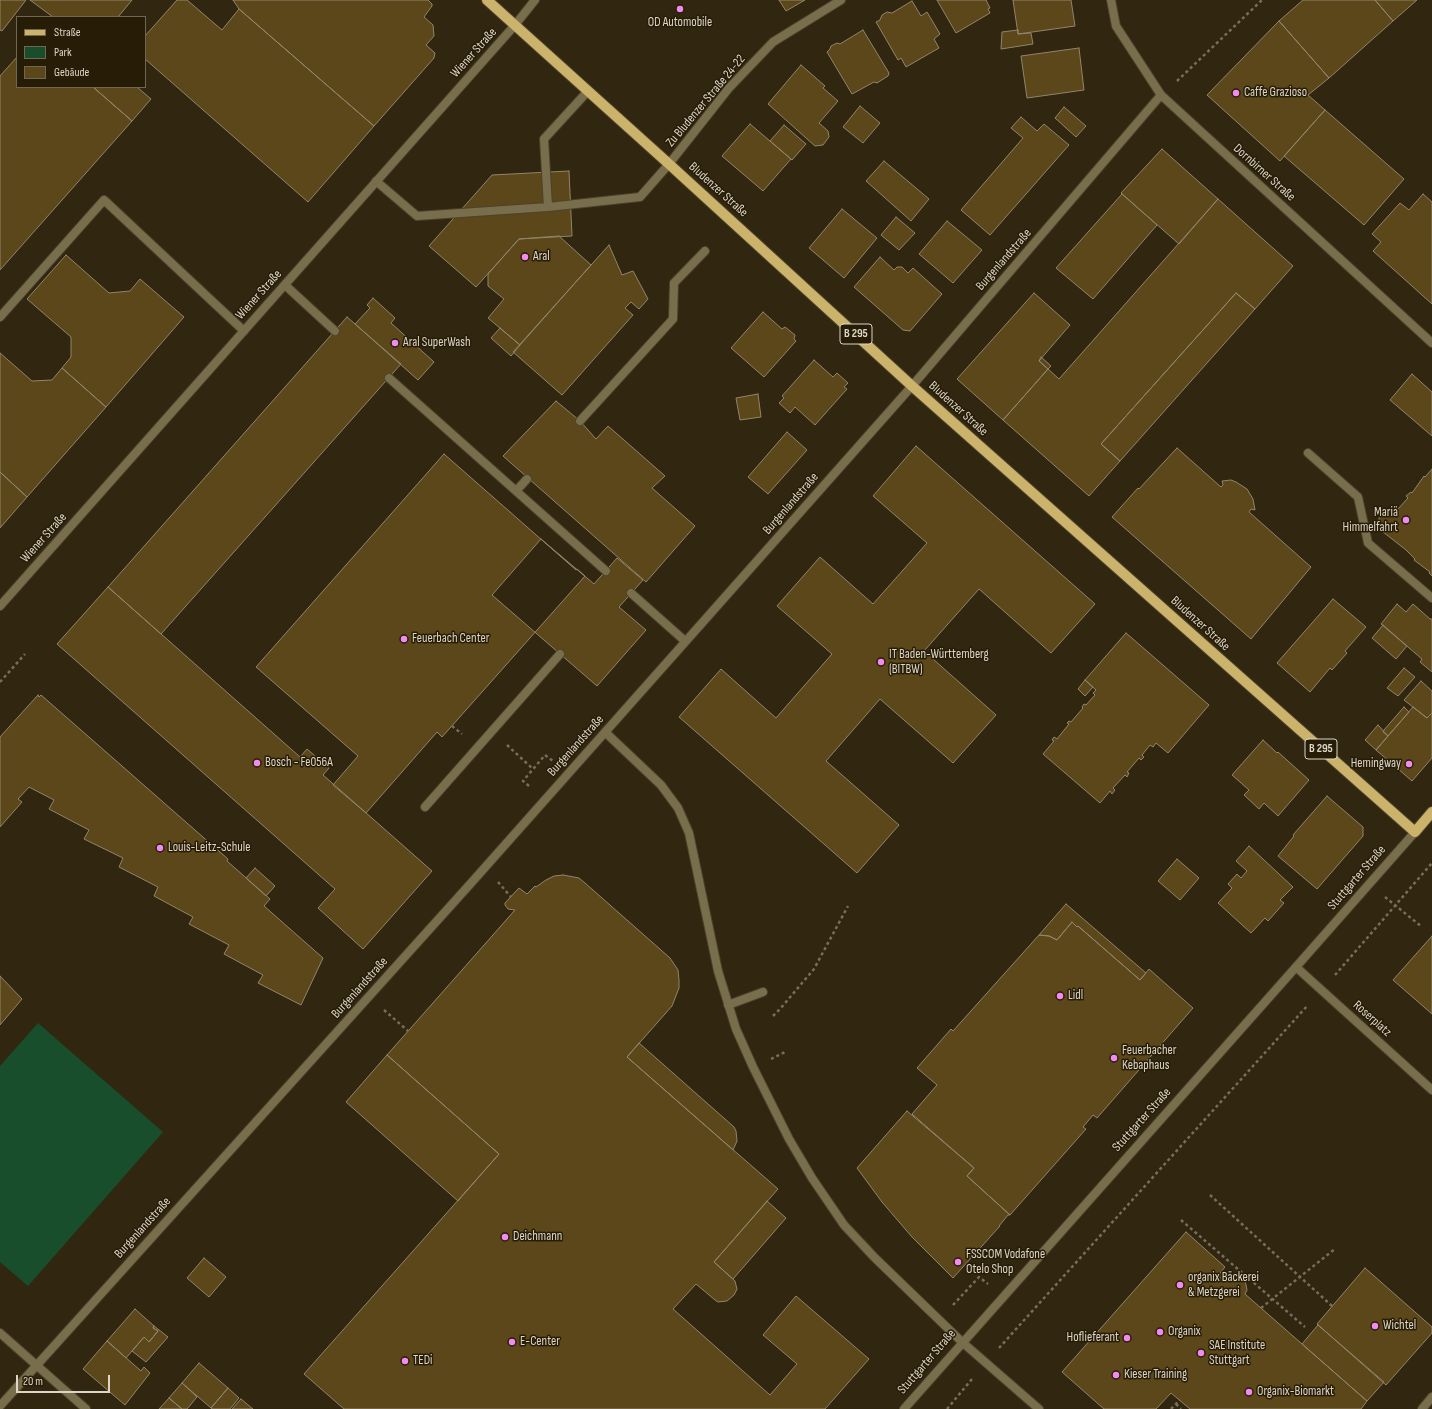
<!DOCTYPE html>
<html>
<head>
<meta charset="utf-8">
<style>
	body { margin:0 }
	#map { position:relative; width:1432px; height:1409px; overflow:hidden; background:#312710; font-family:"Sofia Sans Condensed",sans-serif }
	canvas { display:block }
	.legend { position:absolute; left:16px; top:16px; width:130px; height:72px; box-sizing:border-box; background:#271d07; border:1px solid #6f6754; margin:0; padding:5px 7px; list-style:none; font-size:12px; color:#dcd5c8 }
	.legend li { display:flex; align-items:center; gap:8px; height:20px }
	.legend b { width:20px; border:1px solid #6f6754 }
	.scale { position:absolute; left:16px; top:1375px; width:94px; height:18px; box-sizing:border-box; border:2px solid #dcd5c8; border-top:0; padding-left:5px; font-size:12px; line-height:14px; white-space:nowrap; color:#dcd5c8; -webkit-text-stroke:3px #271d07; paint-order:stroke }
</style>
</head>
<body>
<div id="map">
<canvas width="1432" height="1409"></canvas>
<ul class="legend">
<li><b style="height:5px;background:#cbb36b"></b>Straße</li>
<li><b style="height:11px;background:#184e2c"></b>Park</li>
<li><b style="height:11px;background:#5b4719"></b>Gebäude</li>
</ul>
<div class="scale">20 m</div>
</div>
<script>
const g = document.querySelector('canvas').getContext('2d');
g.lineJoin = 'round';
function paint(path, color) {
  g.fillStyle = color;
  g.fill(path, 'evenodd');
}
function shape(rows) {
  const path = new Path2D();
  for (const r of rows) {
    path.moveTo(r[0], r[1]);
    for (let i = 2; i < r.length; i += 2) path.lineTo(r[i], r[i + 1]);
  }
  return path;
}
function strokePath(path, color, width, dash) {
  g.strokeStyle = color;
  g.lineWidth = width;
  g.lineCap = dash ? 'butt' : 'round';
  g.setLineDash(dash || []);
  g.stroke(path);
}
function drawText(font, color, halo, rows, align = 'center') {
  g.font = font + ' "Sofia Sans Condensed",sans-serif';
  g.lineWidth = 3;
  g.setLineDash([]);
  g.textBaseline = 'middle';
  g.strokeStyle = halo;
  g.fillStyle = color;
  for (const [text, x, y, turn = 0] of rows) {
    g.save();
    g.translate(x, y);
    g.rotate((+turn || 0) * Math.PI / 180);
    g.textAlign = isNaN(turn) ? turn : align;
    if (halo) g.strokeText(text, 0, 0);
    g.fillText(text, 0, 0);
    g.restore();
  }
}
paint(shape([
	[38,1023,163,1132,28,1286,0,1262,0,1066]
]), '#184e2c');
const building = shape([
	[0,0,26,0,2,31,0,30,0,0],
	[30,0,132,0,118,17,53,17,30,0],
	[177,0,187,0,222,30,239,9,374,126,308,202,145,59,145,36,177,0],
	[233,0,428,0,432,4,432,6,424,17,433,25,434,36,426,45,435,53,434,58,374,126,239,9,233,0],
	[779,0,805,0,786,11,779,0],
	[937,0,986,0,990,8,988,9,990,13,956,33,937,0],
	[1013,0,1071,0,1075,26,1018,34,1013,0],
	[1303,0,1375,0,1393,21,1329,78,1279,21,1303,0],
	[1375,0,1417,0,1393,21,1375,0],
	[912,1,921,16,927,12,940,34,934,39,939,48,906,67,901,58,898,60,876,22,880,20,882,15,887,12,892,13,912,1],
	[1279,21,1329,78,1308,95,1325,110,1280,161,1207,95,1279,21],
	[863,30,889,73,888,76,877,83,874,82,852,94,827,52,830,49,831,46,837,43,840,44,863,30],
	[1018,30,1018,34,1031,33,1033,44,1001,49,1002,32,1018,30],
	[1079,48,1084,90,1027,98,1021,56,1079,48],
	[17,57,17,87,93,87,132,121,0,270,0,76,17,57],
	[801,65,825,86,823,88,838,101,819,123,828,131,829,137,823,145,815,146,768,104,801,65],
	[93,87,137,87,151,99,132,121,93,87],
	[860,106,880,123,863,143,843,127,860,106],
	[1064,107,1086,126,1076,137,1055,118,1064,107],
	[1325,110,1404,179,1364,225,1284,156,1325,110],
	[1021,117,1037,131,1044,124,1069,145,990,235,961,210,1023,138,1011,128,1021,117],
	[750,124,791,159,763,191,722,156,750,124],
	[784,125,806,144,792,160,770,141,784,125],
	[1162,149,1218,199,1179,244,1121,193,1162,149],
	[884,161,929,199,911,221,866,181,884,161],
	[569,171,572,236,519,239,476,287,429,246,492,175,569,171],
	[1122,194,1157,225,1093,299,1056,268,1122,194],
	[1423,194,1432,202,1432,304,1373,251,1381,242,1372,234,1400,203,1409,210,1423,194],
	[1218,199,1293,266,1255,309,1236,293,1101,444,1120,461,1089,496,1003,420,1048,369,1059,379,1218,199],
	[842,209,877,238,844,278,809,248,842,209],
	[896,217,915,233,899,250,881,235,896,217],
	[947,221,982,250,953,283,919,254,947,221],
	[559,236,591,265,520,345,488,318,504,299,488,286,488,274,519,239,559,236],
	[609,245,622,275,633,271,648,299,639,309,631,302,625,308,633,315,562,395,513,352,609,245],
	[66,255,109,293,130,291,140,279,184,317,106,407,62,368,71,357,71,337,27,299,66,255],
	[880,257,894,270,897,267,902,267,908,273,913,268,942,294,910,331,903,330,854,287,880,257],
	[1034,293,1070,325,1039,361,1048,369,1003,420,957,379,1034,293],
	[1236,293,1255,309,1120,461,1101,444,1236,293],
	[373,298,395,318,391,323,434,362,418,380,355,324,370,308,367,305,373,298],
	[763,312,782,329,785,327,795,335,794,339,796,341,764,377,731,348,763,312],
	[347,317,401,364,161,634,108,587,347,317],
	[500,328,520,345,511,356,491,338,500,328],
	[0,353,32,381,52,380,62,368,106,407,27,497,0,472,0,353],
	[1041,357,1051,366,1048,369,1039,361,1041,357],
	[814,360,833,377,837,373,848,383,844,387,847,389,815,425,795,407,790,413,779,403,784,398,782,396,814,360],
	[1412,374,1432,392,1432,436,1390,400,1412,374],
	[758,394,761,417,740,420,736,398,758,394],
	[556,401,580,421,596,439,608,426,665,476,652,488,695,526,646,582,503,456,556,401],
	[787,432,807,450,768,494,748,477,787,432],
	[916,446,1095,604,1051,653,979,589,924,651,996,715,953,763,880,699,826,761,899,825,857,873,679,717,721,669,776,718,832,654,777,606,820,557,873,604,927,543,873,496,916,446],
	[1177,448,1221,487,1223,485,1222,481,1231,480,1236,482,1247,489,1253,499,1255,510,1251,509,1249,512,1311,567,1251,639,1112,517,1138,488,1139,489,1177,448],
	[444,454,576,570,577,569,585,576,442,737,437,732,366,813,333,785,358,756,256,667,444,454],
	[1432,469,1432,576,1429,573,1430,572,1414,560,1415,559,1406,550,1378,528,1381,524,1379,523,1379,518,1385,510,1391,509,1394,511,1397,508,1398,509,1408,498,1406,496,1411,492,1412,493,1424,476,1425,477,1432,469],
	[0,472,27,497,0,528,0,472],
	[541,539,594,584,617,558,643,580,619,607,646,630,597,686,492,595,541,539],
	[108,587,300,757,307,749,329,768,323,775,432,871,363,949,318,908,335,889,57,644,108,587],
	[1333,599,1366,627,1345,651,1347,653,1332,670,1330,668,1310,692,1277,663,1333,599],
	[1397,604,1406,612,1413,604,1430,619,1432,619,1432,672,1420,662,1422,659,1381,624,1397,604],
	[1383,625,1407,646,1396,659,1372,638,1383,625],
	[1126,633,1209,705,1168,753,1156,743,1153,747,1150,745,1142,755,1144,757,1141,760,1139,758,1127,772,1129,773,1127,777,1125,775,1113,788,1115,790,1112,794,1110,791,1100,803,1043,754,1054,741,1052,740,1054,737,1057,739,1069,724,1067,723,1069,721,1071,722,1083,708,1082,707,1084,704,1086,705,1095,695,1093,693,1096,690,1085,680,1126,633],
	[1404,668,1415,677,1398,696,1387,688,1404,668],
	[1085,680,1093,687,1085,696,1078,689,1085,680],
	[1421,681,1432,691,1432,713,1427,718,1404,700,1421,681],
	[38,695,39,697,41,695,228,859,227,861,270,899,264,906,323,958,301,1005,258,983,263,975,224,954,229,945,189,924,193,917,154,896,158,887,119,867,123,858,84,839,89,830,49,809,54,800,29,787,18,799,22,802,0,827,0,737,38,695],
	[1404,707,1409,712,1388,736,1383,732,1384,730,1404,707],
	[1413,707,1427,718,1432,713,1432,758,1412,781,1376,750,1413,707],
	[1378,725,1388,736,1376,750,1365,740,1378,725],
	[1263,740,1277,753,1278,752,1309,780,1278,816,1264,803,1259,809,1244,795,1249,790,1232,775,1263,740],
	[1327,796,1363,827,1363,836,1317,889,1278,856,1294,836,1293,835,1327,796],
	[1249,846,1293,887,1280,900,1284,903,1268,921,1265,918,1251,933,1218,903,1232,888,1228,884,1237,874,1241,878,1247,871,1236,861,1249,846],
	[1177,859,1199,878,1180,900,1158,881,1177,859],
	[255,868,275,886,266,896,246,878,255,868],
	[563,875,579,878,585,883,670,958,678,970,679,980,679,988,672,1006,627,1057,778,1189,714,1262,735,1281,737,1289,734,1295,727,1301,718,1302,715,1300,696,1284,673,1309,770,1395,797,1364,763,1335,796,1296,869,1359,825,1409,344,1409,304,1374,499,1154,387,1055,515,910,508,909,505,905,505,903,519,888,527,894,535,886,536,887,546,880,554,876,563,875],
	[1066,904,1146,973,1140,980,1078,926,1077,927,1072,922,1057,940,1049,936,1039,935,1066,904],
	[1072,922,1077,927,1078,926,1140,980,1149,969,1193,1008,1097,1118,1093,1115,1083,1127,1086,1129,1010,1215,967,1176,974,1168,912,1114,937,1085,917,1068,951,1029,953,1031,1039,935,1049,936,1057,940,1072,922],
	[1432,936,1432,1014,1393,980,1432,936],
	[0,976,22,999,0,1025,0,976],
	[639,1043,734,1127,736,1131,737,1141,733,1150,627,1057,639,1043],
	[387,1055,499,1154,458,1201,346,1102,387,1055],
	[907,1111,974,1168,967,1176,1010,1215,1008,1215,999,1226,1000,1226,953,1278,912,1237,882,1202,857,1168,907,1111],
	[767,1201,786,1218,733,1279,714,1262,767,1201],
	[1186,1232,1225,1267,1220,1273,1230,1281,1237,1277,1245,1280,1247,1290,1245,1294,1367,1401,1361,1409,1190,1409,1171,1393,1156,1409,1104,1409,1062,1372,1186,1232],
	[204,1258,226,1277,209,1297,187,1278,204,1258],
	[1365,1268,1432,1327,1432,1333,1386,1385,1317,1324,1365,1268],
	[135,1309,154,1326,153,1328,158,1331,149,1342,144,1337,126,1358,107,1341,135,1309],
	[1318,1325,1384,1382,1367,1401,1302,1344,1318,1325],
	[154,1326,168,1337,146,1362,132,1351,144,1337,149,1342,158,1331,153,1328,154,1326],
	[107,1341,141,1371,144,1367,150,1373,125,1405,83,1369,107,1341],
	[199,1363,228,1388,211,1408,182,1383,199,1363],
	[182,1383,197,1397,187,1409,182,1409,169,1398,182,1383],
	[228,1388,239,1398,230,1409,212,1409,211,1408,228,1388],
	[169,1398,182,1409,159,1409,169,1398],
	[241,1399,253,1409,232,1409,241,1399]
]);
paint(building, '#5b4719');
strokePath(building, '#91856c', 1);
const service = shape([
	[376,181,417,216,548,207,640,197,669,164],
	[548,207,544,139,588,91],
	[285,285,335,331],
	[0,317,104,200,244,331],
	[389,378,606,571],
	[580,421,673,319,674,283,705,251],
	[1308,453,1358,497,1368,543,1432,598],
	[516,491,527,479],
	[631,593,685,641],
	[425,807,560,654],
	[1296,967,1432,1090],
	[728,1005,763,992],
	[962,1342,1039,1409],
	[1422,1409,1432,1397]
]);
const minor = shape([
	[1111,0,1116,26,1161,95,1432,343],
	[515,25,535,0],
	[669,164,729,88,773,42,841,0],
	[605,732,661,785,678,808,689,833,718,971,736,1029,753,1067,789,1139,812,1178,844,1225,875,1258,962,1342],
	[0,1333,86,1409],
	[0,1406,472,882,702,623,912,386,1161,95]
]);
const tertiary = shape([
	[0,606,515,25],
	[904,1409,1296,967,1415,832]
]);
const primary = shape([
	[487,0,669,164,912,386,1415,832,1432,812]
]);
strokePath(service, '#4c432d', 10);
strokePath(minor, '#4c432d', 10);
strokePath(tertiary, '#4c432d', 10);
strokePath(primary, '#4c432d', 12);
strokePath(shape([
	[1177,81,1262,0],
	[0,682,25,654],
	[452,726,462,734],
	[507,745,533,769],
	[529,786,523,781,545,755,553,761],
	[498,882,511,897],
	[1385,897,1422,927],
	[1335,975,1432,863],
	[384,1010,408,1031],
	[773,1016,780,1009,814,969,848,906],
	[771,1059,787,1051],
	[1210,1195,1332,1306],
	[1181,1220,1305,1327],
	[953,1305,979,1277,988,1284],
	[1261,1308,1336,1248],
	[999,1348,1308,1005],
	[1176,1404,1181,1409],
	[947,1409,972,1379],
	[1171,1409,1180,1400]
]), '#776e5c', 2.5, [3, 3]);
strokePath(service, '#796e4c', 8);
strokePath(minor, '#796e4c', 8);
strokePath(tertiary, '#796e4c', 8);
strokePath(primary, '#cbb36b', 10);
for (const [x, y, r, color] of [
	[680,9,4,"#f38af2"],
	[1236,93,4,"#f38af2"],
	[525,257,4,"#f38af2"],
	[395,343,4,"#f38af2"],
	[1406,520,4,"#f38af2"],
	[404,639,4,"#f38af2"],
	[881,662,4,"#f38af2"],
	[257,763,4,"#f38af2"],
	[1409,764,4,"#f38af2"],
	[160,848,4,"#f38af2"],
	[1060,996,4,"#f38af2"],
	[1114,1058,4,"#f38af2"],
	[505,1237,4,"#f38af2"],
	[958,1262,4,"#f38af2"],
	[1180,1285,4,"#f38af2"],
	[1375,1326,4,"#f38af2"],
	[1160,1332,4,"#f38af2"],
	[1127,1338,4,"#f38af2"],
	[512,1342,4,"#f38af2"],
	[1201,1353,4,"#f38af2"],
	[405,1361,4,"#f38af2"],
	[1116,1375,4,"#f38af2"],
	[1249,1392,4,"#f38af2"]
]) {
  const dot = new Path2D();
  dot.arc(x, y, r, 0, 2 * Math.PI);
  g.fillStyle = color;
  g.fill(dot);
  strokePath(dot, '#271d07', 1.5);
}
for (const [x, y, w] of [
	[856,334,32],
	[1321,749,32]
]) {
  const box = new Path2D();
  box.roundRect(x - w / 2, y - 10, w, 20, 3);
  g.fillStyle = '#271d07';
  g.fill(box);
  strokePath(box, '#dcd5c8', 1);
}
drawText('bold 12px', '#dcd5c8', null, [
	["B 295",856,334],
	["B 295",1321,749]
]);
drawText('13px', '#dcd5c8', '#271d07', [
	["OD Automobile",680,23,"center"],
	["Caffe Grazioso",1244,93],
	["Aral",533,257],
	["Aral SuperWash",403,343],
	["Mariä",1398,513,"right"],
	["Himmelfahrt",1398,528,"right"],
	["Feuerbach Center",412,639],
	["IT Baden-Württemberg",889,655],
	["(BITBW)",889,670],
	["Bosch - Fe056A",265,763],
	["Hemingway",1401,764,"right"],
	["Louis-Leitz-Schule",168,848],
	["Lidl",1068,996],
	["Feuerbacher",1122,1051],
	["Kebaphaus",1122,1066],
	["Deichmann",513,1237],
	["FSSCOM Vodafone",966,1255],
	["Otelo Shop",966,1270],
	["organix Bäckerei",1188,1278],
	["& Metzgerei",1188,1293],
	["Wichtel",1383,1326],
	["Organix",1168,1332],
	["Hoflieferant",1119,1338,"right"],
	["E-Center",520,1342],
	["SAE Institute",1209,1346],
	["Stuttgart",1209,1361],
	["TEDi",413,1361],
	["Kieser Training",1124,1375],
	["Organix-Biomarkt",1257,1392]
], 'left');
drawText('13px', '#dcd5c8', '#271d07', [
	["Wiener Straße",474,53,-48],
	["Zu Bludenzer Straße 24-22",706,101,-50],
	["Dornbirner Straße",1264,173,42],
	["Bludenzer Straße",718,190,42],
	["Burgenlandstraße",1004,260,-49],
	["Wiener Straße",259,295,-48],
	["Bludenzer Straße",958,409,42],
	["Burgenlandstraße",791,504,-49],
	["Wiener Straße",44,538,-48],
	["Bludenzer Straße",1200,624,42],
	["Burgenlandstraße",576,746,-48],
	["Stuttgarter Straße",1357,878,-49],
	["Burgenlandstraße",360,988,-48],
	["Roserplatz",1372,1019,42],
	["Stuttgarter Straße",1142,1120,-48],
	["Burgenlandstraße",143,1228,-48],
	["Stuttgarter Straße",927,1362,-49]
]);
</script>
</body>
</html>
